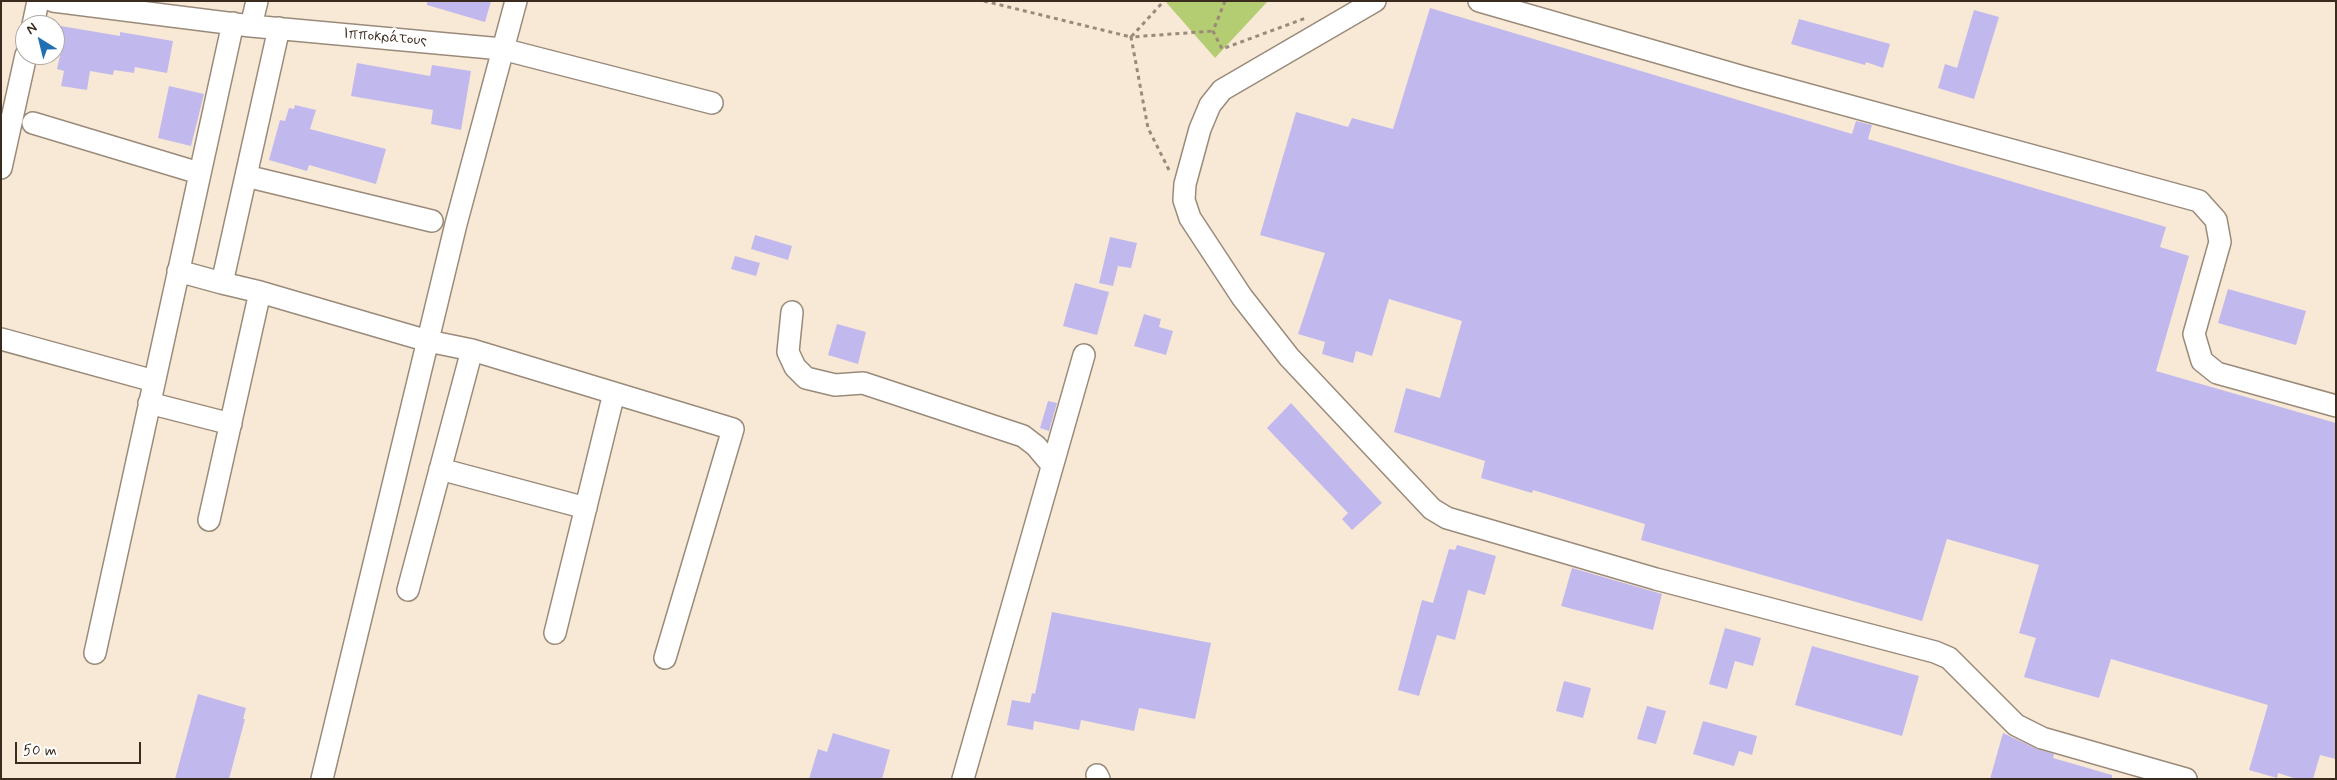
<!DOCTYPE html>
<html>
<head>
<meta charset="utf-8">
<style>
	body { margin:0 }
	#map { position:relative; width:2337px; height:780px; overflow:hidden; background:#f8e9d6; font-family:Mynerve,sans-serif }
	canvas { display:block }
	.frame { position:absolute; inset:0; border:2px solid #3b2a1e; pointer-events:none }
	.north { position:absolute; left:15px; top:15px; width:50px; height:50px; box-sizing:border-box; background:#fff; border:1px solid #b1aaa5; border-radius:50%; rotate:324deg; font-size:14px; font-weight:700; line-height:20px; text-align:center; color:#3b2a1e }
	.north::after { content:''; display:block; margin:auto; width:18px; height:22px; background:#1f6fb2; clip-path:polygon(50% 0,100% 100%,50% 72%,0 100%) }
	.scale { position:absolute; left:15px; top:742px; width:126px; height:22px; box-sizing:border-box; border:2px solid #3b2a1e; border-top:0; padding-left:6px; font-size:15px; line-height:18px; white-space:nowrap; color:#3b2a1e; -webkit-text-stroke:4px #fff; paint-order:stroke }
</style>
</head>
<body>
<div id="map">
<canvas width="2337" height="780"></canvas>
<div class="frame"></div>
<div class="north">N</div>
<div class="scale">50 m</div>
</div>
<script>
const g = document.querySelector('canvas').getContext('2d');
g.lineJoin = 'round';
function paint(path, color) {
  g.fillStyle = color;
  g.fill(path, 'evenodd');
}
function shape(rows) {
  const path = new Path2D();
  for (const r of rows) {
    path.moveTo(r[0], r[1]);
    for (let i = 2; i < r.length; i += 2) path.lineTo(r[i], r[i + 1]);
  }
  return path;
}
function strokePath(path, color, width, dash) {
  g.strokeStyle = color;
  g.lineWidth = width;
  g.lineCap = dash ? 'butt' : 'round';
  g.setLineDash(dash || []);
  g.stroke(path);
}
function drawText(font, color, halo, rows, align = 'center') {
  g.font = font + ' Mynerve,sans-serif';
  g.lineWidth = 5;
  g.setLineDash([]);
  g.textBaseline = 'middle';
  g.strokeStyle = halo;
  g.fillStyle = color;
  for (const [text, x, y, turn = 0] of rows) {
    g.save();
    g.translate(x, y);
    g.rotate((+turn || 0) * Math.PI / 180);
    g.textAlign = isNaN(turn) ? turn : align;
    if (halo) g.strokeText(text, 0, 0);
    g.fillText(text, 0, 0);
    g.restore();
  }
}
paint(shape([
	[1165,1,1268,1,1215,58]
]), '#b4cd72');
paint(shape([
	[427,1,491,1,485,22,427,5],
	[1430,8,1852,134,1856,121,1872,125,1868,139,2166,227,2160,247,2189,256,2156,371,2336,423,2336,759,2320,755,2313,779,2297,779,2278,773,2277,778,2249,770,2268,705,2111,659,2099,698,2024,677,2036,638,2019,633,2039,565,1947,539,1922,621,1641,540,1645,524,1533,490,1532,493,1481,478,1485,461,1394,432,1406,388,1440,398,1462,321,1389,299,1372,356,1356,351,1353,363,1322,354,1325,342,1298,334,1325,253,1260,235,1296,112,1348,127,1352,118,1393,129],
	[1974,10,1999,17,1974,99,1938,88,1945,64,1957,68],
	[1799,19,1890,44,1883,68,1866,62,1865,65,1791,44],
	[61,26,120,36,120,32,173,41,167,73,135,67,134,73,114,70,113,75,90,71,87,90,61,86,64,71,57,69,61,51,57,51],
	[357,63,430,76,432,65,471,71,461,130,431,124,433,110,351,96],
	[169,86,204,94,191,146,158,138],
	[295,105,316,110,310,129,386,149,376,184,309,165,307,171,269,160,280,120,285,121,289,108,294,109],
	[755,235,792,246,788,260,751,249],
	[1110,237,1137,243,1131,268,1118,266,1113,286,1099,283],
	[735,256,760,263,756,276,731,269],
	[1075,283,1109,292,1097,335,1063,326],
	[2228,289,2306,311,2296,345,2218,323],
	[1144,314,1161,319,1159,327,1173,331,1166,355,1134,346],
	[837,324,866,332,858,364,828,355],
	[1048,401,1057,403,1049,431,1040,428],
	[1291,403,1382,503,1352,530,1342,519,1348,513,1267,428],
	[1457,545,1496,556,1485,595,1468,590,1455,640,1437,635,1419,696,1398,690,1422,600,1433,603,1449,549,1455,550],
	[1572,568,1662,594,1653,630,1561,606],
	[1052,612,1211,643,1195,719,1139,708,1134,731,1081,720,1079,730,1034,721,1033,730,1007,725,1012,700,1030,703,1032,693,1035,694],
	[1725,628,1761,638,1753,666,1735,661,1727,689,1709,684],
	[1812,646,1919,676,1902,736,1795,705],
	[1564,681,1591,688,1583,718,1556,711],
	[198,694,246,708,243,719,245,719,229,779,175,779],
	[1647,706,1666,711,1656,744,1637,739],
	[1703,721,1757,736,1752,755,1739,751,1734,766,1693,754],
	[833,733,890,750,882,779,809,779,818,749,827,752],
	[2003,733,2037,749,2054,754,2053,758,2112,775,2112,779,1990,779]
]), '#c1b9ed');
const minor = shape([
	[53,1,251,26,502,49,712,103],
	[1375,1,1222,90,1210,105,1200,129,1185,184,1184,200,1190,218,1242,297,1289,357,1432,509,1447,518,1656,579,1935,652,1949,658,2016,725,2042,738,2186,779],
	[1479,1,1747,78,2199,201,2216,220,2220,242,2194,334,2202,361,2217,373,2336,406],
	[33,25,38,1],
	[251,26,257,1],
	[33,123,199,173],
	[1,168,26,55],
	[246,176,432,221],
	[178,271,222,283],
	[260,292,428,341,472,350,733,429,665,658],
	[792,312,788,352,795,367,806,378,835,385,863,383,1023,436,1036,446,1052,465],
	[1,339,154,381],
	[149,403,231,424],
	[440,469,586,508],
	[209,520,260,292,222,283,279,28],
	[408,590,472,350],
	[555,633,614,393],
	[95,653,233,23],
	[1097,775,1099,779],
	[322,779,456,224,516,1],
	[963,779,1084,355]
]);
strokePath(minor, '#9a8a7a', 24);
strokePath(shape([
	[984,1,1131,37,1164,1],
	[1225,1,1213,31,1222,49,1306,18],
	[1169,170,1148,128,1131,37,1213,31]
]), '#9a8a7a', 3, [4, 4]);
strokePath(minor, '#fff', 21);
drawText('15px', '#3b2a1e', '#fff', [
	["Ιπποκράτους",385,38,5]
]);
</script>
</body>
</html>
